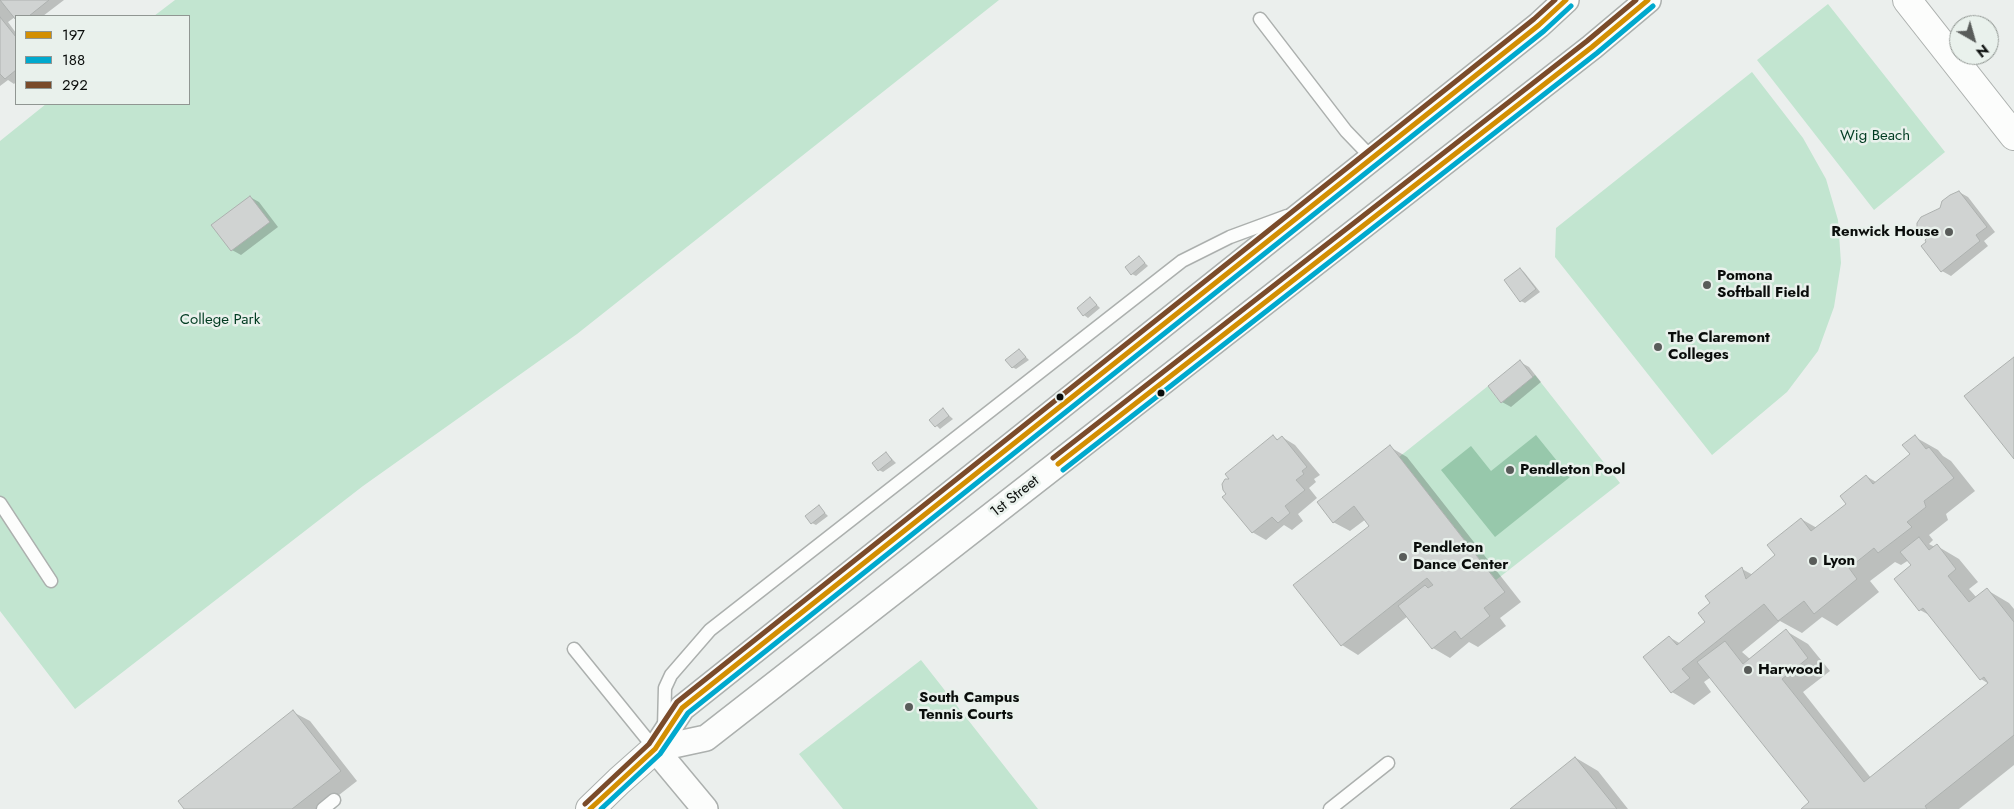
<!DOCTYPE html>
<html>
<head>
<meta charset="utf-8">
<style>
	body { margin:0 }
	#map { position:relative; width:2014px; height:809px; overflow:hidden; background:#ebefed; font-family:Jost,sans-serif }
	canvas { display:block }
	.legend { position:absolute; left:15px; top:15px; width:175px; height:90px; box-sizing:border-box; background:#e9f1ec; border:1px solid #909692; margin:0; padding:6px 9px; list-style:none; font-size:15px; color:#0a0d0b }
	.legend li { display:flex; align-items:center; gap:10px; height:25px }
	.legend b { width:25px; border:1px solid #909692 }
	.north { position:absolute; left:1949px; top:15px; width:50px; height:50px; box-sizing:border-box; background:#e9f1ec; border:1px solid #909692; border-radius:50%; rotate:142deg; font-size:14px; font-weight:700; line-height:20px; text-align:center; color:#0a0d0b }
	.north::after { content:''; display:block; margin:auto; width:18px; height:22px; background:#595c5a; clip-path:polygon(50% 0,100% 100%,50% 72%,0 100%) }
</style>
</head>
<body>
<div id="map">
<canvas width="2014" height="809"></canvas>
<ul class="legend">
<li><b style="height:6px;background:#d38f02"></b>197</li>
<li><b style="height:6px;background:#00a9ce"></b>188</li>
<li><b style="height:6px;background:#7a4b2a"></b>292</li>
</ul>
<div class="north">N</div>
</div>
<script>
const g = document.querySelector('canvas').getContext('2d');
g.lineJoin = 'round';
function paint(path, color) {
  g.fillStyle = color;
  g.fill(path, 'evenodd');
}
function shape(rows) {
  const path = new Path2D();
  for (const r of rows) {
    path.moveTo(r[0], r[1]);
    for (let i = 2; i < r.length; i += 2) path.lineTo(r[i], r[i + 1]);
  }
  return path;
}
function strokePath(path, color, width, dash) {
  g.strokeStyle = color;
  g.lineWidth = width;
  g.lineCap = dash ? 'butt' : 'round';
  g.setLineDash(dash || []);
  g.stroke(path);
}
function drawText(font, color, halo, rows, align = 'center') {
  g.font = font + ' Jost,sans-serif';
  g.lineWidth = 5;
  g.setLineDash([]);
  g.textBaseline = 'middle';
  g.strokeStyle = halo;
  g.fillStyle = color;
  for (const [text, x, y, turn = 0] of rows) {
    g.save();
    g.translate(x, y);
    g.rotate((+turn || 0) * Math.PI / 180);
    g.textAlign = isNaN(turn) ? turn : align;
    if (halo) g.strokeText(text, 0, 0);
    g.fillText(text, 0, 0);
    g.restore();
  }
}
paint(shape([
	[175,0,999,0,577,334,363,486,75,709,0,611,0,141,46,104,189,104,189,16,154,16],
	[1828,4,1945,152,1874,210,1757,60],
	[1752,72,1803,138,1826,179,1838,220,1841,263,1834,307,1818,351,1787,392,1712,455,1555,257,1556,228],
	[1535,375,1620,483,1496,580,1399,457,1488,386,1501,403],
	[921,660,1038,809,843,809,799,754]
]), '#c2e5d0');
paint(shape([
	[1536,435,1570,477,1495,537,1441,470,1471,446,1491,471]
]), '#97c8ab');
paint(shape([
	[0,0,64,0,43,16,16,16,16,18,15,17,8,22,16,33,16,82,14,84,8,80,0,86],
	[1959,192,1968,197,1995,232,1984,241,1988,246,1951,276,1942,271,1928,242,1941,209],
	[250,197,259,202,278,227,241,255,232,250],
	[1140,258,1148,266,1136,276,1132,274],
	[1520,269,1524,272,1540,292,1525,303,1521,301],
	[1090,298,1100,308,1088,318,1084,315],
	[1019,350,1029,360,1016,369,1012,367],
	[1520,362,1529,367,1541,382,1511,407,1502,402],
	[943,410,953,419,940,429,931,420],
	[1273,437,1279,440,1282,437,1295,445,1320,475,1314,479,1316,482,1309,488,1317,498,1298,514,1303,521,1292,530,1284,525,1266,540,1252,532,1228,494,1231,480],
	[1915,437,1938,450,1943,456,1951,461,1975,491,1946,514,1948,520,1929,535,1933,540,1929,544,1935,547,1937,546,1959,559,1978,582,1969,589,1977,598,1987,590,2009,603,2014,609,2014,765,1959,809,1803,809,1811,802,1711,677,1704,682,1711,692,1694,705,1672,692,1669,637,1681,644,1707,622,1712,603,1742,569,1753,575,1777,555,1801,519,1817,528,1848,504,1866,476,1876,482,1912,454],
	[1909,560,1913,565,1920,610,1931,616,1981,679,1989,684,1871,778,1803,692,1830,671,1808,644,1786,631,1750,659,1742,652,1780,621,1802,633,1822,617,1837,626,1879,592,1870,581,1895,562,1901,565],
	[1390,447,1407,457,1521,602,1500,618,1506,626,1478,647,1469,642,1450,658,1433,648,1408,616,1358,655,1342,645,1371,526,1366,519,1350,531,1333,522],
	[886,453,896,463,883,472,879,470],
	[819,507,828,516,816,525,812,523],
	[293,712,310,721,357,781,321,809,185,809],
	[1576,758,1598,771,1628,809,1512,809]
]), '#0003');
const building = shape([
	[0,0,49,0,29,16,16,16,16,20,0,0],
	[0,17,16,37,16,70,5,79,0,74,0,17],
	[1959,191,1987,227,1976,235,1980,241,1941,272,1921,246,1926,242,1925,240,1927,238,1917,230,1917,223,1921,217,1940,208,1942,201,1950,195,1959,191],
	[250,196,270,222,231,251,211,225,250,196],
	[1139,256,1145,263,1131,275,1125,267,1139,256],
	[1520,268,1536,289,1520,302,1504,280,1520,268],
	[1090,297,1097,305,1083,316,1077,308,1090,297],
	[1019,349,1026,357,1012,368,1005,360,1019,349],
	[2014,357,2014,459,1964,396,2014,357],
	[1520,360,1533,377,1501,403,1488,386,1520,360],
	[943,408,949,416,935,427,929,420,943,408],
	[1273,435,1277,440,1282,436,1307,467,1302,471,1304,474,1296,480,1305,490,1285,506,1290,513,1278,523,1272,517,1252,533,1222,497,1226,494,1223,490,1222,484,1225,479,1229,479,1225,474,1273,435],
	[1915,435,1926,449,1929,447,1954,478,1924,501,1926,507,1907,522,1912,527,1878,553,1874,548,1849,568,1857,579,1814,614,1804,601,1778,621,1764,604,1682,669,1690,678,1671,693,1643,657,1669,636,1677,645,1705,622,1698,613,1710,603,1705,596,1742,567,1746,579,1775,555,1767,545,1801,518,1811,531,1846,504,1840,496,1866,475,1873,484,1910,454,1902,445,1915,435],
	[1390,445,1505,592,1484,608,1490,616,1461,639,1455,631,1432,649,1398,606,1425,585,1428,588,1433,585,1427,578,1341,646,1293,585,1369,526,1354,506,1333,523,1317,502,1390,445],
	[886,452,892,460,878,471,872,463,886,452],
	[819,505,825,513,811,524,805,516,819,505],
	[1919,537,1929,550,1937,544,1956,569,1948,576,1969,602,1987,588,2014,622,2014,735,1925,806,1927,809,1801,809,1809,802,1697,662,1725,641,1743,664,1786,629,1808,658,1782,679,1864,782,1988,683,1984,677,1980,680,1923,608,1919,611,1894,579,1911,565,1900,552,1919,537],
	[293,710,341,771,292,809,184,809,178,801,293,710],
	[1575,757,1617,809,1510,809,1575,757]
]);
paint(building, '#d0d3d2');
strokePath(building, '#adb1af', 1);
const lane = shape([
	[1260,19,1346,131,1371,157],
	[0,503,51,581],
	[574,649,655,749],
	[664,728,665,688,671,675,710,630,1182,261,1230,237,1287,216],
	[323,809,334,800],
	[1330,809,1388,763]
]);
const street = shape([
	[655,749,706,738,1592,47,1648,0],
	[655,749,682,708,1539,25,1566,0],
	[655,749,705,809]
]);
const secondary = shape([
	[1907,0,2014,136],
	[590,809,619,781,655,749]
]);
strokePath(lane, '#acb0ae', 15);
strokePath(street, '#acb0ae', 28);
strokePath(secondary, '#acb0ae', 30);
strokePath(lane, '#fcfdfc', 12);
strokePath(street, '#fcfdfc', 25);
strokePath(secondary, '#fcfdfc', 28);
strokePath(shape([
	[1058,464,1592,47,1648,0],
	[590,809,655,749,682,708,1539,25,1566,0]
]), '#d38f02', 5);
strokePath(shape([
	[1063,470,1597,53,1653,6],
	[601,809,660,754,688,713,1544,31,1571,6]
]), '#00a9ce', 5);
strokePath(shape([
	[1053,458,1587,41,1636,0],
	[585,804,649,744,677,702,1534,19,1555,0]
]), '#7a4b2a', 5);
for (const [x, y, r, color] of [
	[1949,232,5,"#595c5a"],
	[1707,285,5,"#595c5a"],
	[1658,347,5,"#595c5a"],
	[1161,393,4.5,"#0a0d0b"],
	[1060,397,4.5,"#0a0d0b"],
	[1510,470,5,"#595c5a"],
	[1403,557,5,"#595c5a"],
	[1813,561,5,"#595c5a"],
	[1748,670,5,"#595c5a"],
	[909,707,5,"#595c5a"]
]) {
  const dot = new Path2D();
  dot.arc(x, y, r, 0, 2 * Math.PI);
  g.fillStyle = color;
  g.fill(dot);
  strokePath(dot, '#e9f1ec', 2);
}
drawText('15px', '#013b21', '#e9f1ec', [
	["Wig Beach",1875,136],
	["College Park",220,320]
]);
drawText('bold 15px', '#0a0d0b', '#e9f1ec', [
	["Renwick House",1939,232,"right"],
	["Pomona",1717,276],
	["Softball Field",1717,293],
	["The Claremont",1668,338],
	["Colleges",1668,355],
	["Pendleton Pool",1520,470],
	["Pendleton",1413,548],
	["Dance Center",1413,565],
	["Lyon",1823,561],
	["Harwood",1758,670],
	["South Campus",919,698],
	["Tennis Courts",919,715]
], 'left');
drawText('15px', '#0a0d0b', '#e9f1ec', [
	["1st Street",1015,497,-38]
]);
</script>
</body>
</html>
